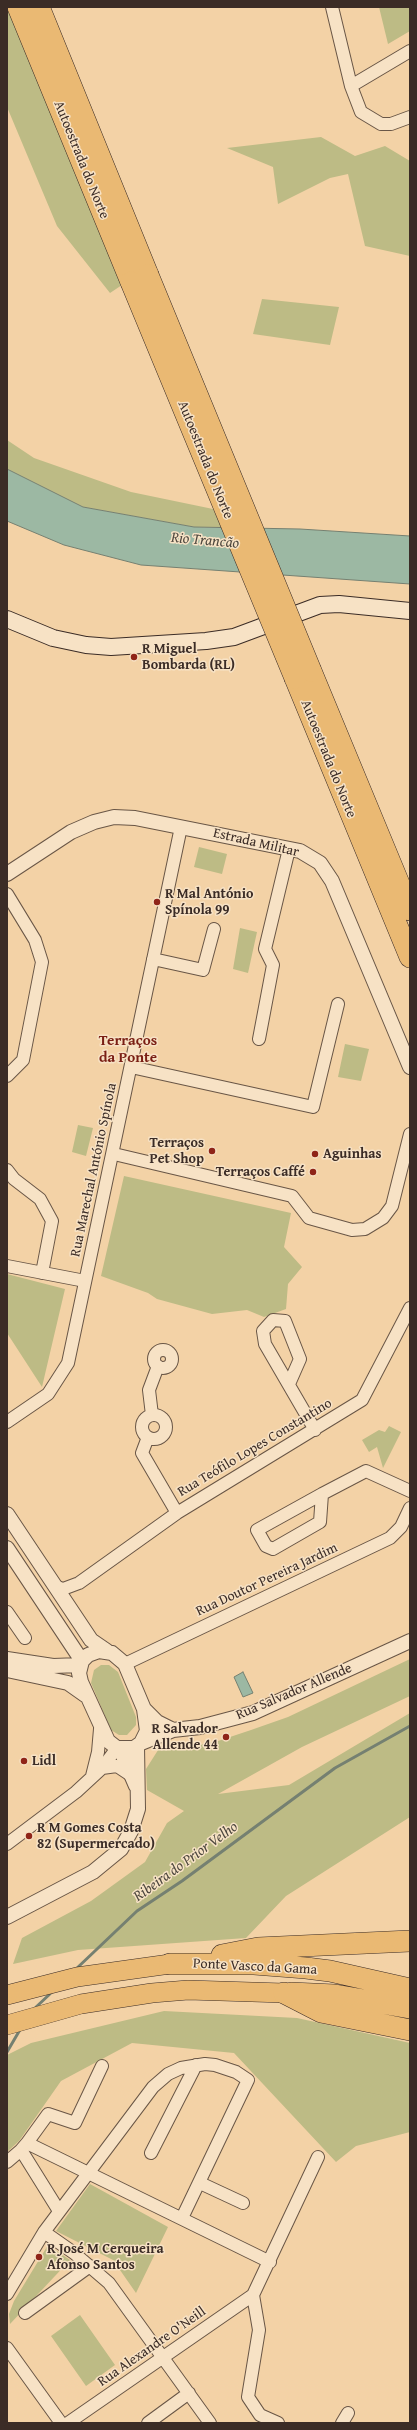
<!DOCTYPE html>
<html>
<head>
<meta charset="utf-8">
<style>
	body { margin:0 }
	#map { position:relative; width:417px; height:2430px; overflow:hidden; background:#f3d2a6; font-family:"Gentium Book Plus",serif }
	canvas { display:block }
	.frame { position:absolute; inset:0; border:8px solid #3b2c26; pointer-events:none }
</style>
</head>
<body>
<div id="map">
<canvas width="417" height="2430"></canvas>
<div class="frame"></div>
</div>
<script>
const g = document.querySelector('canvas').getContext('2d');
g.lineJoin = 'round';
function paint(path, color) {
  g.fillStyle = color;
  g.fill(path, 'evenodd');
}
function shape(rows) {
  const path = new Path2D();
  for (const r of rows) {
    if (r.length === 3) {
      path.moveTo(r[0] + r[2], r[1]);
      path.arc(r[0], r[1], r[2], 0, 2 * Math.PI);
      continue;
    }
    path.moveTo(r[0], r[1]);
    for (let i = 2; i < r.length; i += 2) path.lineTo(r[i], r[i + 1]);
  }
  return path;
}
function strokePath(path, color, width, dash) {
  g.strokeStyle = color;
  g.lineWidth = width;
  g.lineCap = dash ? 'butt' : 'round';
  g.setLineDash(dash || []);
  g.stroke(path);
}
function drawText(font, color, halo, rows, align = 'center') {
  g.font = font + ' "Gentium Book Plus",serif';
  g.lineWidth = 3;
  g.setLineDash([]);
  g.textBaseline = 'middle';
  g.strokeStyle = halo;
  g.fillStyle = color;
  for (const [text, x, y, turn = 0] of rows) {
    g.save();
    g.translate(x, y);
    g.rotate((+turn || 0) * Math.PI / 180);
    g.textAlign = isNaN(turn) ? turn : align;
    if (halo) g.strokeText(text, 0, 0);
    g.fillText(text, 0, 0);
    g.restore();
  }
}
paint(shape([
	[7,7,122,285,110,293,57,226,7,107],
	[379,7,410,7,410,31,388,44],
	[321,137,355,156,385,146,410,161,410,256,365,246,348,174,330,178,278,204,273,167,227,148],
	[262,299,339,307,330,345,253,334],
	[7,440,34,458,131,492,213,509,222,527,194,527,83,507,7,469],
	[199,847,227,854,222,874,194,867],
	[240,928,257,932,248,973,233,969],
	[345,1044,369,1049,361,1081,338,1077],
	[78,1125,93,1128,86,1156,72,1152],
	[124,1176,291,1213,284,1247,302,1267,288,1284,286,1309,264,1317,247,1310,212,1314,157,1299,148,1293,101,1276],
	[7,1274,65,1289,42,1387,7,1333],
	[389,1426,401,1432,383,1468,377,1447,369,1452,362,1440,379,1430,385,1432],
	[410,1659,410,1696,302,1747,218,1794,289,1785,410,1713,410,1817,286,1896,246,1938,78,1950,13,1964,22,1938,91,1901,145,1862,167,1823,184,1811,147,1790,146,1769,160,1747,179,1741,181,1749,218,1741,251,1730,288,1717],
	[101,1665,109,1665,118,1672,136,1717,136,1725,127,1735,119,1735,111,1730,91,1683,94,1670],
	[164,2011,297,2018,410,2043,410,2132,356,2146,336,2162,234,2053,132,2043,61,2081,19,2141,7,2152,7,2055,31,2043],
	[90,2184,168,2227,136,2293,113,2260,56,2231],
	[48,2245,70,2260,10,2324,9,2314,14,2301],
	[80,2315,115,2365,86,2386,51,2336]
]), '#bdbb85');
const water = shape([
	[7,469,83,507,194,527,300,529,410,536,410,584,141,565,64,545,7,521,7,469],
	[243,1672,253,1693,243,1697,234,1677,243,1672]
]);
paint(water, '#9cb8a3');
strokePath(water, '#758071', 1);
strokePath(shape([
	[76,1969,137,1911,182,1881,335,1768,410,1726],
	[34,2009,52,1992],
	[7,2052,21,2028]
]), '#758071', 3);
const minor = shape([
	[332,7,351,86,361,112,381,124,391,124,410,117],
	[351,86,410,51],
	[7,894,35,940,42,962,23,1060,7,1076],
	[153,959,203,970,214,929],
	[259,1039,273,965,265,949,289,849],
	[131,1067,313,1107,338,1004],
	[114,1154,292,1196,309,1218,352,1230,365,1229,383,1218,392,1206,410,1134],
	[7,1170,14,1179,40,1199,52,1221,42,1273],
	[7,1266,85,1281],
	[163,1359,9],
	[289,1384,300,1359,285,1321,273,1320,263,1331,265,1344,315,1430],
	[152,1415,149,1390,158,1366],
	[154,1427,12],
	[7,1422,48,1394,68,1363,181,827],
	[148,1437,142,1453,177,1513],
	[322,1494,320,1522,273,1549,266,1546,257,1530,322,1494,366,1471,410,1491],
	[55,1586,63,1589,79,1583,177,1513,362,1400,410,1308],
	[7,1612,25,1638],
	[125,1664,390,1538,401,1527,410,1508],
	[102,1768,117,1766,129,1774],
	[92,1776,98,1752,100,1729],
	[7,1844,76,1792,102,1768,117,1748],
	[27,2143,48,2114,75,2123,102,2066],
	[151,2153,196,2065],
	[7,2162,21,2150],
	[200,2183,243,2203],
	[59,2211,21,2150,27,2143,270,2262],
	[44,2232,74,2253,109,2283,210,2423],
	[7,2294,44,2232,153,2087,168,2074,181,2068,205,2064,215,2065,236,2072,248,2080,182,2218],
	[253,2295,259,2330,248,2397,260,2415,278,2423],
	[25,2313,90,2266],
	[7,2348,61,2423],
	[68,2423,253,2295,318,2157],
	[148,2423,189,2393],
	[342,2423,348,2413]
]);
const tertiary = shape([
	[7,874,71,832,94,822,114,817,135,818,300,851,320,863,332,881,410,1067],
	[7,1514,91,1640,107,1651],
	[7,1548,82,1661],
	[99,1651,112,1653,125,1664,144,1709,147,1731,141,1743,134,1748,117,1748,108,1741,81,1682,79,1673,82,1661,88,1655,99,1651],
	[7,1659,53,1666,80,1665],
	[7,1670,68,1683,85,1695],
	[144,1709,157,1722,173,1730],
	[141,1743,173,1730,200,1727,253,1713,410,1641],
	[120,1749,136,1786],
	[7,1917,93,1872,121,1849,131,1831,138,1809,137,1746]
]);
const secondary = shape([
	[7,619,53,638,86,645,111,647,206,641,234,637,320,605,339,604,410,611]
]);
const trunk = shape([
	[7,1995,77,1977,170,1964],
	[7,2025,81,2004,152,1993,188,1990,284,1993]
]);
const motorway = shape([
	[18,7,131,282],
	[39,7,148,275],
	[311,671,410,910],
	[295,678,410,957],
	[222,1955,258,1948,410,1941],
	[170,1964,254,1964,306,1968,330,1971,410,1989],
	[284,1993,321,2012,410,2030],
	[291,1993,335,1995,410,2008]
]);
strokePath(minor, '#695646', 14);
strokePath(tertiary, '#695646', 16);
strokePath(secondary, '#3b2c26', 18);
strokePath(trunk, '#3b2c26', 20);
strokePath(motorway, '#3b2c26', 22);
strokePath(minor, '#f7e2c5', 12);
strokePath(tertiary, '#f7e2c5', 14);
strokePath(secondary, '#f7e2c5', 16);
strokePath(trunk, '#eab973', 19);
strokePath(motorway, '#eab973', 21);
const motorwayBridge = shape([
	[148,275,311,671],
	[131,282,295,678]
]);
strokePath(motorwayBridge, '#3b2c26', 22, []);
strokePath(motorwayBridge, '#eab973', 21);
for (const [x, y, r, color] of [
	[134,657,4,"#8f2418"],
	[157,902,4,"#8f2418"],
	[212,1151,4,"#8f2418"],
	[315,1154,4,"#8f2418"],
	[313,1172,4,"#8f2418"],
	[226,1737,4,"#8f2418"],
	[24,1761,4,"#8f2418"],
	[29,1836,4,"#8f2418"],
	[39,2257,4,"#8f2418"]
]) {
  const dot = new Path2D();
  dot.arc(x, y, r, 0, 2 * Math.PI);
  g.fillStyle = color;
  g.fill(dot);
  strokePath(dot, '#f7e2c5', 1.5);
}
drawText('14px', '#3b2c26', '#f7e2c5', [
	["Autoestrada do Norte",81,160,68],
	["Autoestrada do Norte",205,460,68],
	["Autoestrada do Norte",328,759,68],
	["Estrada Militar",256,843,13],
	["Rua Marechal António Spínola",94,1170,-78],
	["Rua Teófilo Lopes Constantino",255,1448,-31],
	["Rua Doutor Pereira Jardim",267,1580,-25],
	["Rua Salvador Allende",294,1692,-23],
	["Ponte Vasco da Gama",255,1967,3],
	["Rua Alexandre O'Neill",152,2347,-35]
]);
drawText('bold 14px', '#3b2c26', '#f7e2c5', [
	["R Miguel",142,649],
	["Bombarda (RL)",142,665],
	["R Mal António",165,894],
	["Spínola 99",165,910],
	["Terraços",204,1143,"right"],
	["Pet Shop",204,1159,"right"],
	["Aguinhas",323,1154],
	["Terraços Caffé",305,1172,"right"],
	["R Salvador",218,1729,"right"],
	["Allende 44",218,1745,"right"],
	["Lidl",32,1761],
	["R M Gomes Costa",37,1828],
	["82 (Supermercado)",37,1844],
	["R José M Cerqueira",47,2249],
	["Afonso Santos",47,2265]
], 'left');
drawText('italic 15px', '#4e483f', '#f7e2c5', [
	["Rio Trancão",205,541,5],
	["Ribeira do Prior Velho",186,1862,-36]
]);
drawText('bold 15px', '#7a1f14', '#f7e2c5', [
	["Terraços",128,1041],
	["da Ponte",128,1058]
]);
</script>
</body>
</html>
